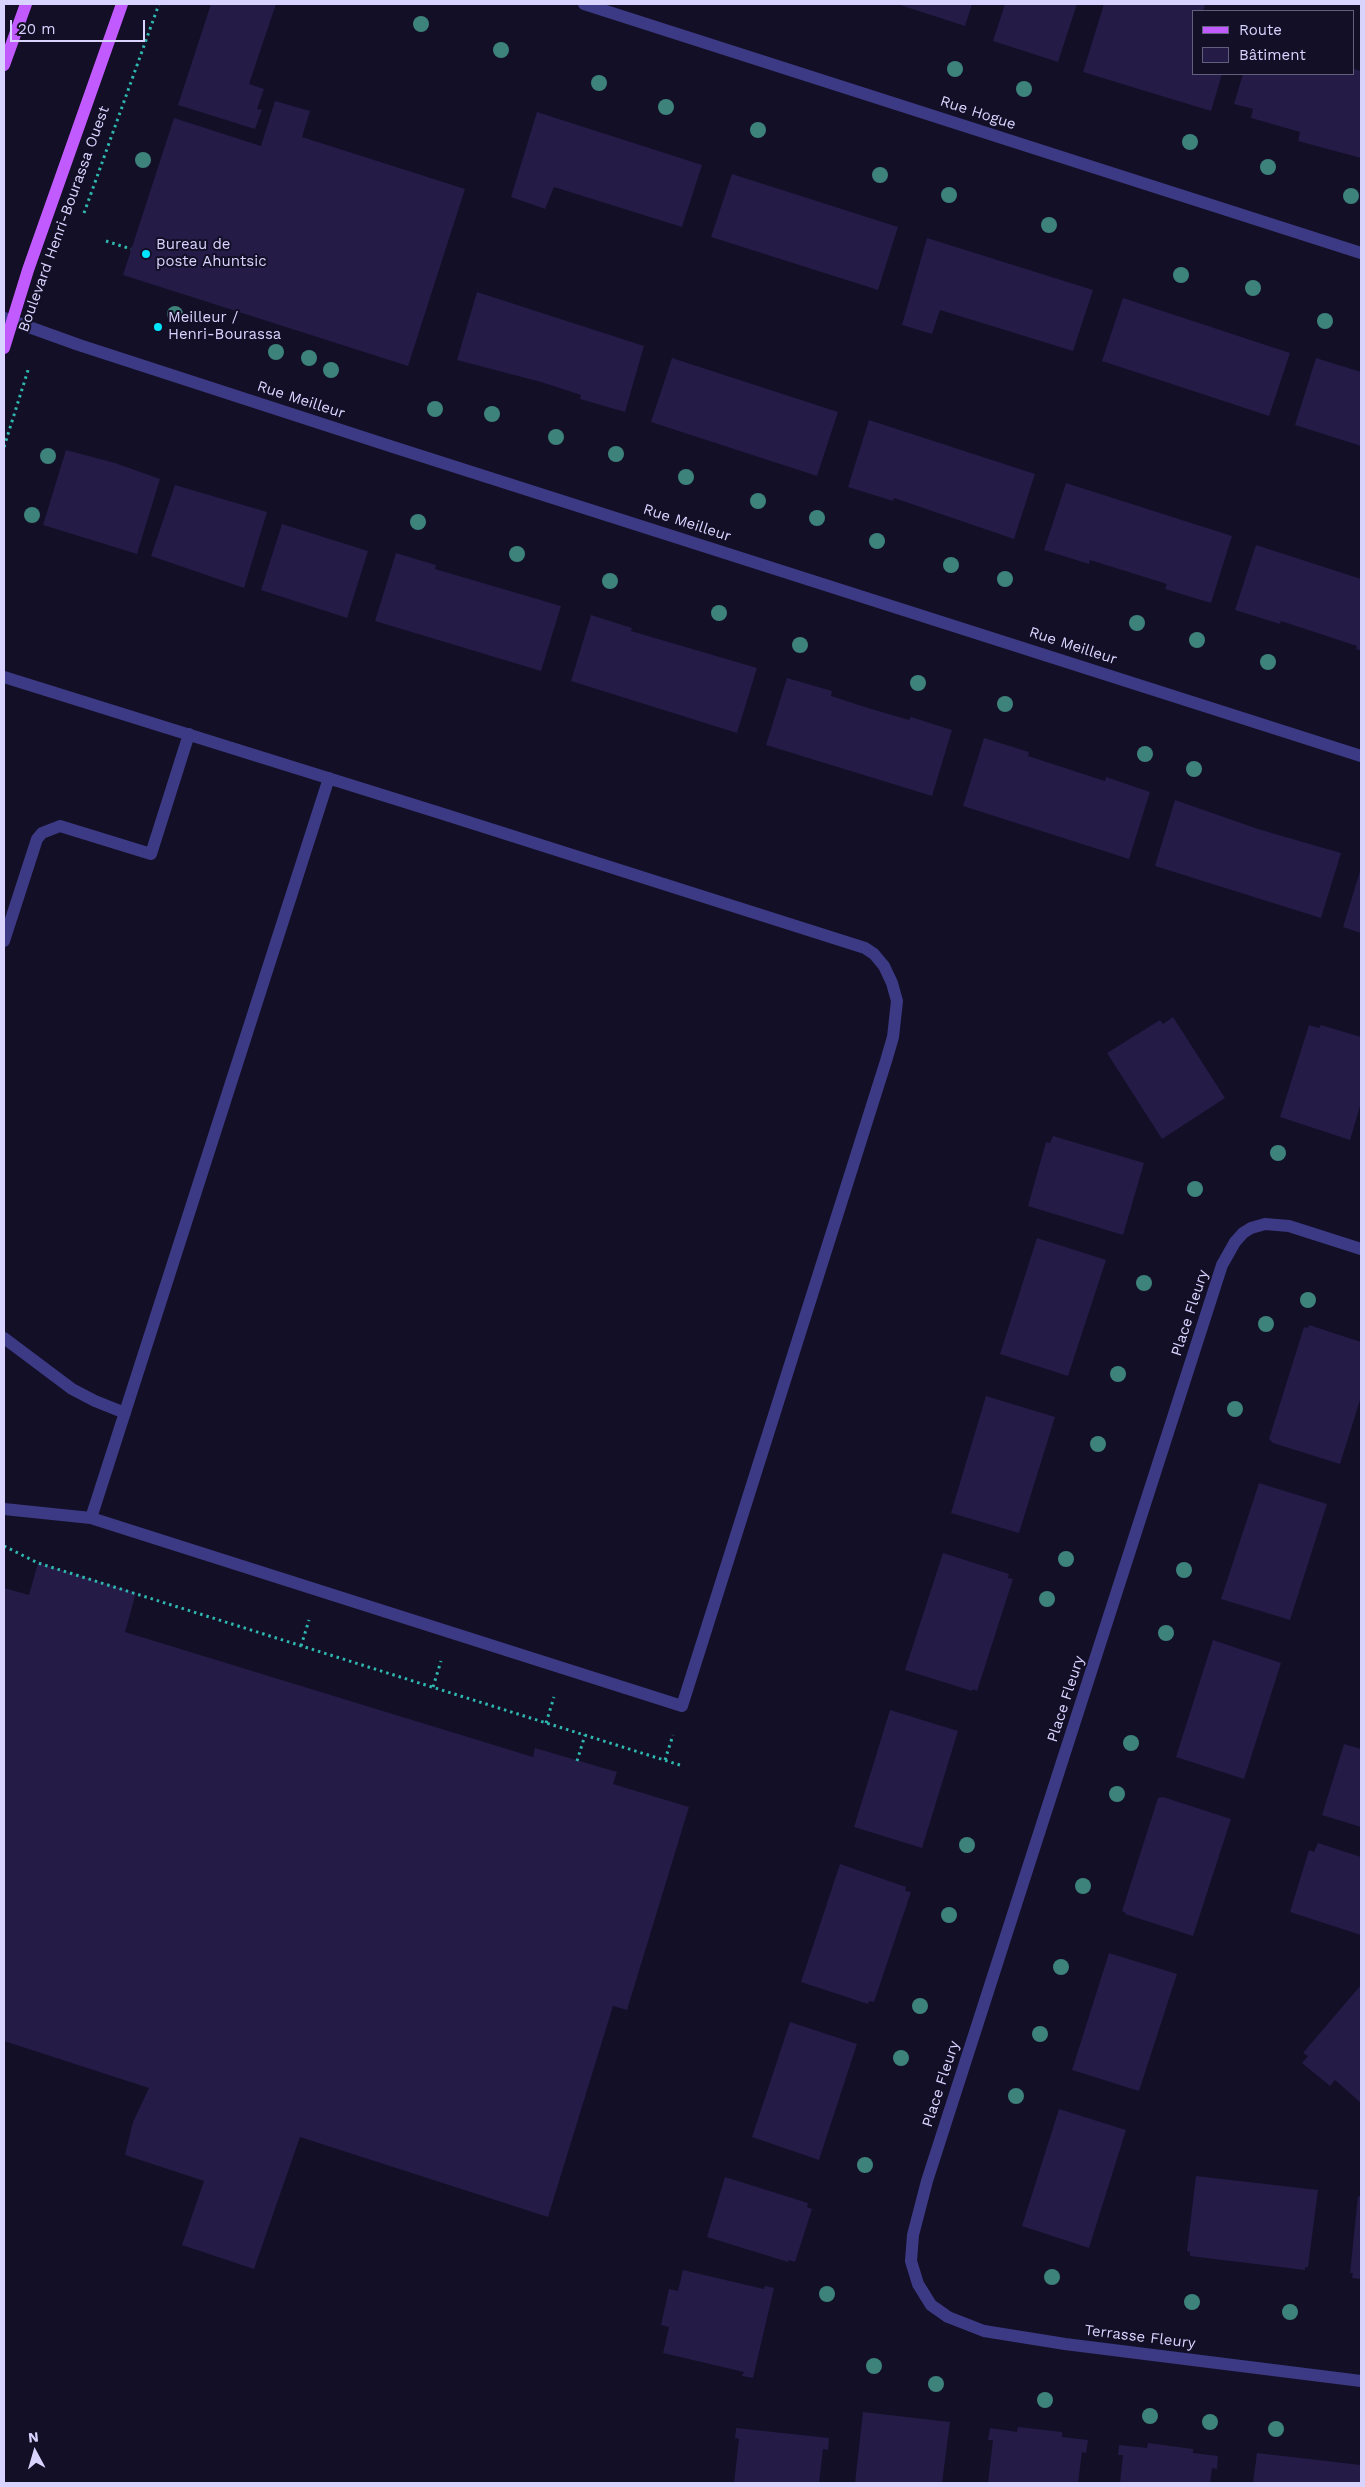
<!DOCTYPE html>
<html>
<head>
<meta charset="utf-8">
<style>
	body { margin:0 }
	#map { position:relative; width:1365px; height:2487px; overflow:hidden; background:#130f26; font-family:"Work Sans",sans-serif }
	canvas { display:block }
	.frame { position:absolute; inset:0; border:5px solid #d9d4ff; pointer-events:none }
	.legend { position:absolute; left:1192px; top:10px; width:162px; height:65px; box-sizing:border-box; background:#130f26; border:1px solid #625e7d; margin:0; padding:6px 9px; list-style:none; font-size:15px; color:#d9d4ff }
	.legend li { display:flex; align-items:center; gap:10px; height:25px }
	.legend b { width:25px; border:1px solid #625e7d }
	.north { position:absolute; left:10px; top:2427px; width:50px; height:50px; -webkit-text-stroke:4px #130f26; paint-order:stroke; rotate:354deg; font-size:14px; font-weight:700; line-height:20px; text-align:center; color:#d9d4ff }
	.north::after { content:''; display:block; margin:auto; width:18px; height:22px; background:#d9d4ff; clip-path:polygon(50% 0,100% 100%,50% 72%,0 100%) }
	.scale { position:absolute; left:10px; top:20px; width:135px; height:22px; box-sizing:border-box; border:2px solid #d9d4ff; border-top:0; padding-left:6px; font-size:15px; line-height:18px; white-space:nowrap; color:#d9d4ff; -webkit-text-stroke:4px #130f26; paint-order:stroke }
</style>
</head>
<body>
<div id="map">
<canvas width="1365" height="2487"></canvas>
<div class="frame"></div>
<ul class="legend">
<li><b style="height:6px;background:#c25bff"></b>Route</li>
<li><b style="height:14px;background:#241b47"></b>Bâtiment</li>
</ul>
<div class="north">N</div>
<div class="scale">20 m</div>
</div>
<script>
const g = document.querySelector('canvas').getContext('2d');
g.lineJoin = 'round';
function paint(path, color) {
  g.fillStyle = color;
  g.fill(path, 'evenodd');
}
function shape(rows) {
  const path = new Path2D();
  for (const r of rows) {
    path.moveTo(r[0], r[1]);
    for (let i = 2; i < r.length; i += 2) path.lineTo(r[i], r[i + 1]);
  }
  return path;
}
function strokePath(path, color, width, dash) {
  g.strokeStyle = color;
  g.lineWidth = width;
  g.lineCap = dash ? 'butt' : 'round';
  g.setLineDash(dash || []);
  g.stroke(path);
}
function drawText(font, color, halo, rows, align = 'center') {
  g.font = font + ' "Work Sans",sans-serif';
  g.lineWidth = 4;
  g.setLineDash([]);
  g.textBaseline = 'middle';
  g.strokeStyle = halo;
  g.fillStyle = color;
  for (const [text, x, y, turn = 0] of rows) {
    g.save();
    g.translate(x, y);
    g.rotate((+turn || 0) * Math.PI / 180);
    g.textAlign = isNaN(turn) ? turn : align;
    if (halo) g.strokeText(text, 0, 0);
    g.fillText(text, 0, 0);
    g.restore();
  }
}
paint(shape([
	[211,4,276,4,249,84,264,89,257,109,262,110,255,129,178,105],
	[897,4,972,4,965,26],
	[1005,4,1077,4,1058,62,993,41],
	[1104,4,1205,5,1203,11,1194,11,1194,74,1222,74,1211,111,1083,72],
	[1354,69,1361,71,1361,158,1298,141,1300,132,1251,118,1253,109,1234,104,1243,74,1354,74],
	[275,101,310,111,302,137,465,189,408,366,123,275,174,118,261,146],
	[537,112,702,165,682,227,554,187,545,209,511,197],
	[732,174,898,227,878,290,711,237],
	[927,238,1093,290,1073,351,940,310,932,334,902,325],
	[477,292,644,346,625,412,580,399,581,395,541,382,457,360],
	[1123,298,1290,353,1269,416,1102,361],
	[672,358,838,412,817,476,651,422],
	[1316,358,1361,372,1361,446,1295,425],
	[869,420,1035,474,1014,539,894,498,893,501,848,487],
	[66,450,115,463,160,479,137,554,43,525],
	[1066,483,1232,536,1211,603,1165,589,1167,584,1090,560,1089,564,1044,550],
	[175,485,267,512,244,588,151,556],
	[282,524,368,551,347,618,261,590],
	[1256,545,1361,579,1361,651,1356,649,1357,646,1281,621,1280,624,1235,610],
	[396,553,436,565,435,569,561,606,541,671,375,621],
	[591,615,632,628,631,631,757,668,737,733,571,681],
	[787,678,832,691,831,696,868,708,909,720,911,717,952,730,932,796,766,745],
	[984,738,1029,752,1028,756,1105,781,1106,777,1150,792,1129,859,963,806],
	[1175,800,1258,829,1341,853,1321,918,1155,866],
	[1361,868,1361,933,1343,927],
	[1173,1017,1225,1098,1162,1139,1107,1053,1160,1020,1163,1024],
	[1309,1025,1319,1028,1321,1025,1361,1037,1361,1103,1350,1140,1280,1117],
	[1053,1136,1144,1163,1123,1235,1028,1206,1046,1142,1050,1143],
	[1037,1238,1106,1260,1068,1376,1000,1354],
	[1309,1325,1361,1342,1361,1397,1340,1464,1273,1443,1269,1439,1304,1327,1308,1328],
	[986,1396,1055,1417,1019,1533,951,1513],
	[1259,1483,1327,1504,1290,1620,1221,1599],
	[943,1553,1009,1574,1008,1578,1013,1579,977,1691,973,1689,972,1691,905,1670],
	[38,1563,136,1593,125,1632,533,1757,535,1748,617,1772,613,1784,689,1807,627,2010,613,2006,548,2217,300,2137,254,2269,182,2245,204,2181,125,2155,133,2122,149,2088,4,2041,4,1588,29,1595],
	[1213,1640,1281,1663,1244,1779,1176,1757],
	[890,1710,958,1731,922,1848,854,1827],
	[1344,1744,1361,1749,1361,1827,1322,1815],
	[1163,1797,1231,1819,1193,1936,1125,1914,1126,1913,1122,1911,1158,1798],
	[1318,1843,1361,1857,1361,1935,1290,1912,1309,1850,1314,1852],
	[840,1864,906,1887,905,1891,911,1892,874,2002,869,2001,868,2004,801,1982],
	[1109,1953,1177,1974,1139,2091,1072,2070],
	[1361,1985,1361,2103,1335,2080,1330,2086,1302,2063,1308,2056,1303,2053],
	[790,2022,857,2044,819,2160,752,2137],
	[1059,2109,1126,2130,1089,2248,1022,2226],
	[1196,2176,1318,2190,1308,2267,1305,2267,1305,2270,1190,2256,1190,2252,1187,2251],
	[725,2177,808,2203,807,2207,812,2209,795,2262,789,2260,788,2262,707,2237],
	[1358,2196,1361,2197,1361,2279,1352,2278,1353,2273,1350,2273],
	[683,2270,764,2289,765,2286,774,2288,753,2378,742,2376,744,2372,663,2353,669,2327,661,2325,669,2289,678,2291],
	[863,2412,950,2422,942,2483,855,2483],
	[1018,2427,1062,2432,1062,2437,1088,2440,1086,2453,1082,2452,1078,2483,988,2483,993,2440,988,2440,990,2428,1017,2432],
	[736,2428,829,2438,828,2450,823,2449,819,2483,734,2483,739,2439,735,2438],
	[1148,2443,1193,2449,1193,2453,1218,2456,1217,2469,1212,2468,1210,2483,1120,2483,1123,2455,1118,2455,1119,2445,1147,2448],
	[1257,2453,1361,2465,1361,2483,1253,2483]
]), '#241b47');
strokePath(shape([
	[84,213,159,4],
	[106,241,131,249],
	[4,447,29,367],
	[4,1546,38,1563,683,1766],
	[301,1646,309,1620],
	[433,1687,441,1661],
	[546,1723,554,1697],
	[665,1760,673,1735],
	[577,1761,585,1735]
]), '#2fb8b0', 3, [2.5, 4]);
strokePath(shape([
	[4,677,440,813,865,948,874,954,884,966,892,983,897,1001,893,1037,886,1061,682,1706,91,1518,4,1509],
	[4,941,37,839,42,833,60,826,151,854,189,734],
	[4,1338,72,1389,95,1401,125,1413],
	[91,1518,329,778]
]), '#3d3a85', 12);
strokePath(shape([
	[584,4,1361,253],
	[4,318,79,345,390,446,1361,756],
	[1361,1249,1289,1226,1265,1224,1251,1228,1243,1233,1235,1242,1222,1265,927,2181,913,2235,911,2261,918,2284,931,2305,948,2317,984,2331,1065,2344,1361,2381]
]), '#3d3a85', 12);
strokePath(shape([
	[4,65,26,4],
	[4,348,28,270,122,4]
]), '#c25bff', 12);
g.fillStyle = '#3d827b';
for (const [x, y] of [
	[421,24],
	[501,50],
	[955,69],
	[599,83],
	[1024,89],
	[666,107],
	[758,130],
	[1190,142],
	[143,160],
	[1268,167],
	[880,175],
	[949,195],
	[1351,196],
	[1049,225],
	[1181,275],
	[1253,288],
	[175,314],
	[1325,321],
	[276,352],
	[309,358],
	[331,370],
	[435,409],
	[492,414],
	[556,437],
	[616,454],
	[48,456],
	[686,477],
	[758,501],
	[32,515],
	[817,518],
	[418,522],
	[877,541],
	[517,554],
	[951,565],
	[1005,579],
	[610,581],
	[719,613],
	[1137,623],
	[1197,640],
	[800,645],
	[1268,662],
	[918,683],
	[1005,704],
	[1145,754],
	[1194,769],
	[1278,1153],
	[1195,1189],
	[1144,1283],
	[1308,1300],
	[1266,1324],
	[1118,1374],
	[1235,1409],
	[1098,1444],
	[1066,1559],
	[1184,1570],
	[1047,1599],
	[1166,1633],
	[1131,1743],
	[1117,1794],
	[967,1845],
	[1083,1886],
	[949,1915],
	[1061,1967],
	[920,2006],
	[1040,2034],
	[901,2058],
	[1016,2096],
	[865,2165],
	[1052,2277],
	[827,2294],
	[1192,2302],
	[1290,2312],
	[874,2366],
	[936,2384],
	[1045,2400],
	[1150,2416],
	[1210,2422],
	[1276,2429]
]) {
  g.beginPath();
  g.arc(x, y, 8, 0, 2 * Math.PI);
  g.fill();
}
for (const [x, y, r, color] of [
	[146,254,5,"#00e5ff"],
	[158,327,5,"#00e5ff"]
]) {
  const dot = new Path2D();
  dot.arc(x, y, r, 0, 2 * Math.PI);
  g.fillStyle = color;
  g.fill(dot);
  strokePath(dot, '#130f26', 2);
}
drawText('15px', '#d9d4ff', '#130f26', [
	["Rue Hogue",978,113,18],
	["Boulevard Henri-Bourassa Ouest",64,219,-70],
	["Rue Meilleur",301,400,18],
	["Rue Meilleur",687,523,18],
	["Rue Meilleur",1073,646,18],
	["Place Fleury",1190,1313,-72],
	["Place Fleury",1066,1699,-72],
	["Place Fleury",941,2084,-72],
	["Terrasse Fleury",1140,2337,7]
]);
drawText('15px', '#d9d4ff', '#130f26', [
	["Bureau de",156,245],
	["poste Ahuntsic",156,262],
	["Meilleur /",168,318],
	["Henri-Bourassa",168,335]
], 'left');
</script>
</body>
</html>
